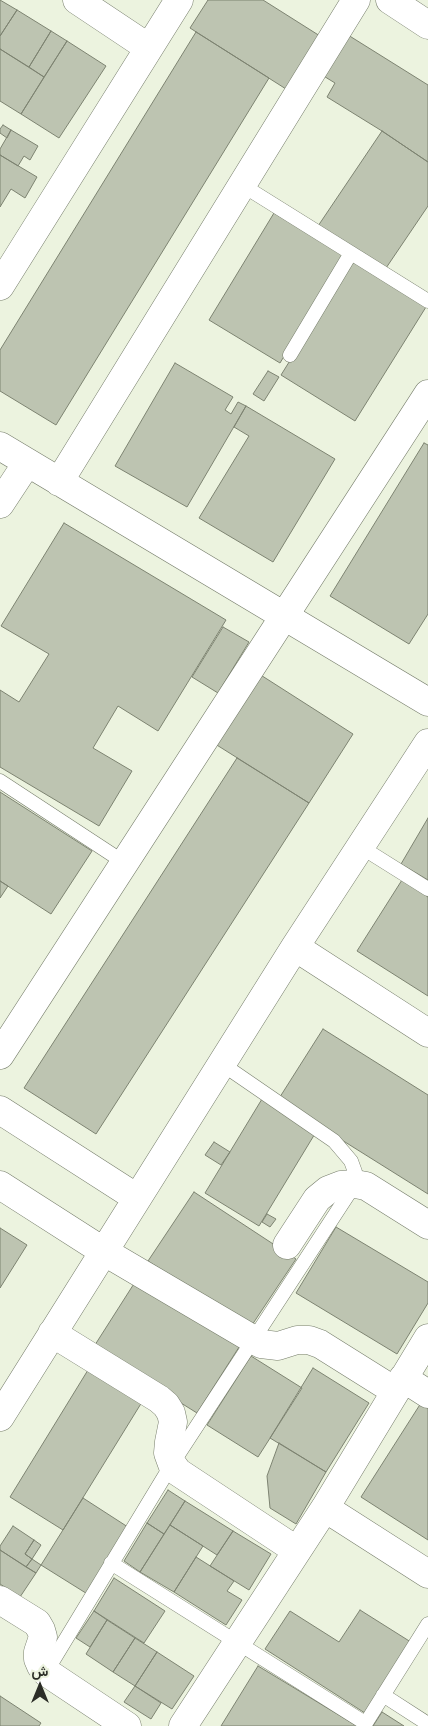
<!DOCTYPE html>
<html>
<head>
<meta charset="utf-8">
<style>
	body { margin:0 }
	#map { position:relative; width:428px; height:1726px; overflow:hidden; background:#ecf3df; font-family:"Roboto Condensed",Vazirmatn,sans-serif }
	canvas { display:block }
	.north { position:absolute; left:15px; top:1661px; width:50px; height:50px; -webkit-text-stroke:4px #ecf3df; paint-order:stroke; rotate:0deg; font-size:14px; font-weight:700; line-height:20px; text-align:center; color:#2b2d26 }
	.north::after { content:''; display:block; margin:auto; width:18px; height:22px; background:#2b2d26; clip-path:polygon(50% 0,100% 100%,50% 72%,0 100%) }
</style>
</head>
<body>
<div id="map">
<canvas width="428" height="1726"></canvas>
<div class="north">ش</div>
</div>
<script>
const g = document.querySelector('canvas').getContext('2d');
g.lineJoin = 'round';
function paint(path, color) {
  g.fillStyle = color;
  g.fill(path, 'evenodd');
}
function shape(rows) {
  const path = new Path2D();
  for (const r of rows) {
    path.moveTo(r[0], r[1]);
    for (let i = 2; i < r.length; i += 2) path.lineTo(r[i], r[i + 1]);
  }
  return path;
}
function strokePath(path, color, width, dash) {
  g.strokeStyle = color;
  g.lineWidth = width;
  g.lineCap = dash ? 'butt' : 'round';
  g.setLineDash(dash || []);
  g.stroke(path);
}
const building = shape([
	[0,0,17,10,0,36,0,0],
	[208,0,263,0,320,36,286,89,190,28,208,0],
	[17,10,51,31,29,67,0,49,0,36,17,10],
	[51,31,67,41,44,77,29,67,51,31],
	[196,32,269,78,56,425,0,391,0,350,196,32],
	[348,35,428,85,428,162,382,131,327,97,335,83,322,75,348,35],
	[67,41,106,66,59,138,21,114,67,41],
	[0,49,44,77,21,114,0,101,0,49],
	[3,125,11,130,7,138,0,133,0,129,3,125],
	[11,130,38,146,30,160,24,156,18,166,0,155,0,149,11,130],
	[382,131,428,162,428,206,384,271,318,226,382,131],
	[0,155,37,177,25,198,11,189,0,207,0,155],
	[274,213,345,255,280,363,209,320,274,213],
	[352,261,426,307,355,421,281,375,352,261],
	[175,363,233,397,225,410,231,414,238,402,246,406,187,507,115,466,175,363],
	[268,371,279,377,264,401,253,394,268,371],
	[246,406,335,459,273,562,199,518,249,436,234,427,246,406],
	[424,443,428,445,428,614,409,644,330,596,424,443],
	[64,523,226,620,158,731,118,706,93,748,132,771,99,826,0,767,0,690,19,702,49,654,1,626,64,523],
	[223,627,249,642,218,693,192,677,223,627],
	[256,672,353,734,309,803,212,742,256,672],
	[237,758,309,803,96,1134,24,1088,237,758],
	[0,792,92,851,51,914,0,881,0,792],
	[428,818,428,880,401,864,428,818],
	[402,880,428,897,428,996,357,951,402,880],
	[0,881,8,886,0,898,0,881],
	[323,1029,428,1095,428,1194,278,1100,323,1029],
	[262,1099,316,1132,259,1226,205,1193,262,1099],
	[214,1142,230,1152,221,1165,205,1155,214,1142],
	[194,1192,296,1259,250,1328,148,1261,194,1192],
	[267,1214,276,1219,270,1227,262,1222,267,1214],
	[336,1227,428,1282,428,1303,397,1354,296,1293,336,1227],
	[0,1228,27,1245,0,1288,0,1228],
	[137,1279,241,1344,197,1413,93,1348,137,1279],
	[251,1356,302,1388,258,1457,207,1425,251,1356],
	[313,1368,369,1403,326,1472,270,1438,313,1368],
	[88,1370,142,1402,63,1530,10,1497,88,1370],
	[421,1403,428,1408,428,1540,361,1497,421,1403],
	[279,1443,326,1472,296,1524,270,1508,267,1476,279,1443],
	[168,1490,185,1501,164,1534,147,1523,168,1490],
	[83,1498,131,1529,89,1595,41,1565,83,1498],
	[185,1501,233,1531,217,1555,170,1525,185,1501],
	[147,1523,164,1534,140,1572,124,1561,147,1523],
	[170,1525,203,1546,174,1592,140,1572,170,1525],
	[13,1526,34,1540,25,1554,32,1559,26,1567,0,1550,0,1546,13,1526],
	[233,1531,271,1554,249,1590,210,1566,233,1531],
	[34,1540,41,1545,32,1559,25,1554,34,1540],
	[0,1550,36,1573,20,1597,0,1584,0,1550],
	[196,1557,234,1581,227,1591,242,1600,226,1625,174,1592,196,1557],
	[32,1559,41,1565,36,1573,26,1567,32,1559],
	[114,1578,165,1611,144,1643,94,1611,114,1578],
	[360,1610,414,1644,368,1715,265,1649,290,1611,339,1642,360,1610],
	[94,1611,107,1620,90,1647,76,1638,94,1611],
	[107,1620,135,1638,113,1672,86,1654,107,1620],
	[135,1638,157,1652,135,1686,113,1672,135,1638],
	[157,1652,194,1676,172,1709,135,1686,157,1652],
	[258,1666,357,1726,221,1726,258,1666],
	[135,1686,161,1703,151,1719,124,1702,135,1686],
	[0,1696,41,1723,39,1726,0,1726,0,1696],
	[382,1712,404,1726,373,1726,382,1712]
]);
paint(building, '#bdc4b1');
strokePath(building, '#7d8371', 1);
const service = shape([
	[242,185,428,301],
	[290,355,351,253],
	[0,781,125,863],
	[361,847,428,889],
	[111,1563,365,1723],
	[46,1672,172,1464,355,1184,355,1172,351,1161,334,1141,222,1064],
	[383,1695,428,1724],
	[364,1726,428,1624]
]);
const minor = shape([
	[77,0,149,48],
	[390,0,428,25],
	[0,286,179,0],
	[0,446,428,702],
	[59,482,356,0],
	[0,504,27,463],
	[295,947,428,1033],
	[0,1055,428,394],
	[0,1110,137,1198],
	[0,1185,103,1251,261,1344,278,1346,297,1340,309,1340,320,1344,395,1391],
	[287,1245,317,1199,328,1190,341,1185,355,1184,366,1186,428,1225],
	[52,1333,159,1399,166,1405,171,1413,173,1422,169,1442,168,1453,172,1464,178,1472,296,1550],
	[403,1378,428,1394],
	[0,1417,295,947,428,743],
	[325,1508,428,1574],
	[0,1600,37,1623,41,1630,43,1637,38,1652,38,1659,41,1666,46,1672,127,1726],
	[183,1726,325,1508,428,1338]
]);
strokePath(service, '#767d6b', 15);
strokePath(minor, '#767d6b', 29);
strokePath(service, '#fff', 14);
strokePath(minor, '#fff', 28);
</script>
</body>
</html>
